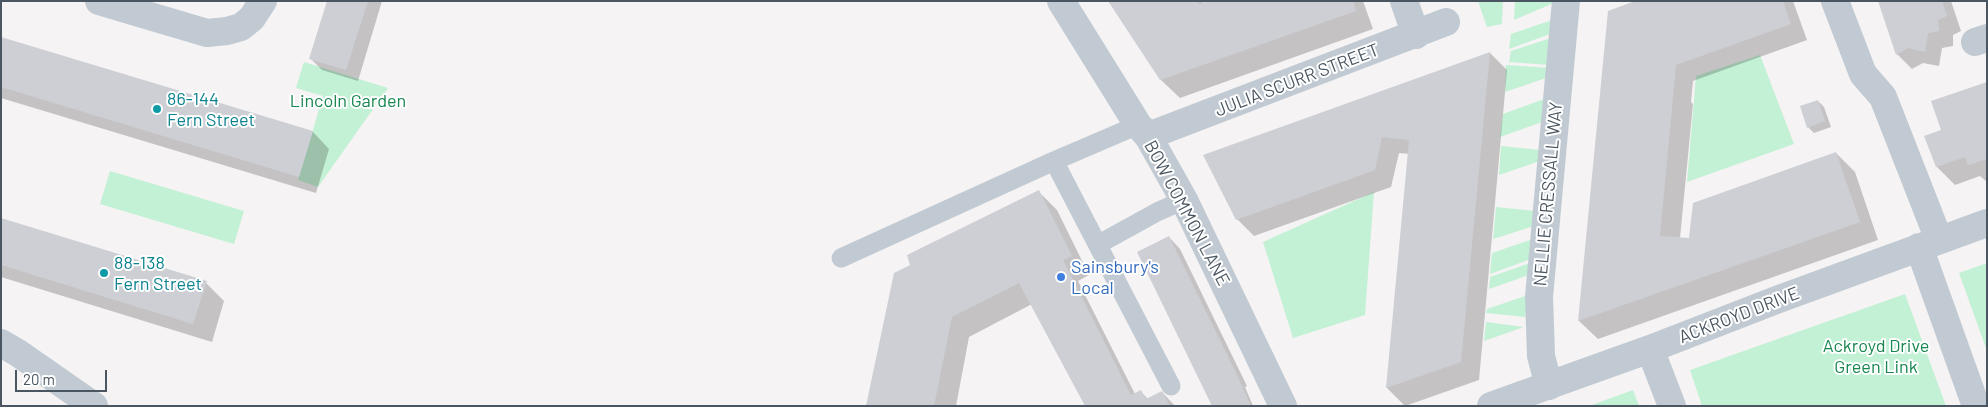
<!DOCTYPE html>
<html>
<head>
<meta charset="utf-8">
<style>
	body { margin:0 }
	#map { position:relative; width:1988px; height:407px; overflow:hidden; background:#f5f3f3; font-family:Barlow,sans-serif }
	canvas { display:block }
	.frame { position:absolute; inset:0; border:2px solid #4a5661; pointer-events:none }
	.scale { position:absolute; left:15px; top:370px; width:92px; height:22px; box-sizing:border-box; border:2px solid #4a5661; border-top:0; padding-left:6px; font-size:15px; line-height:18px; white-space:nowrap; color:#4a5661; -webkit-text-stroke:4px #fff; paint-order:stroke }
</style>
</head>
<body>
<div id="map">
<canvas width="1988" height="407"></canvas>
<div class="frame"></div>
<div class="scale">20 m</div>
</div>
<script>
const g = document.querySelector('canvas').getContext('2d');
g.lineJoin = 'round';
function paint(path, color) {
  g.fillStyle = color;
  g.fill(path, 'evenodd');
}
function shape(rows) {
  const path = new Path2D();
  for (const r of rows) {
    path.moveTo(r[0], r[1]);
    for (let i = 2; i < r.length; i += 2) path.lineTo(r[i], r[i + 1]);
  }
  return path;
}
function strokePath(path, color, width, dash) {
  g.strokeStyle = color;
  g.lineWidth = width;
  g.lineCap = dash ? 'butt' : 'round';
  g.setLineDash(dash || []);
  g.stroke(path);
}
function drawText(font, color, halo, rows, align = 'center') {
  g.font = font + ' Barlow,sans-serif';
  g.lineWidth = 4;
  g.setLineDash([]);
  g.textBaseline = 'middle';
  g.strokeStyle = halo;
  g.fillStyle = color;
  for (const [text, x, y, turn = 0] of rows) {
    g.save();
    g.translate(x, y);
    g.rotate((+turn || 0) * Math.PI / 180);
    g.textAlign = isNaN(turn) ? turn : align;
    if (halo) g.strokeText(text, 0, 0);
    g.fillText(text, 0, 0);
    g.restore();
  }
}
paint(shape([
	[1478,1,1503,1,1502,24,1487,27],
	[1515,1,1553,1,1556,2,1514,20],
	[1555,19,1553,33,1509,49,1511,34],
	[1551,38,1549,65,1509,62,1511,51],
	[1760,55,1794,144,1687,182,1696,76],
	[304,62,388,88,318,187,298,180,323,96,296,88],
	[1506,65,1550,68,1549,77,1505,92],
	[1547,98,1545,121,1500,137,1503,114],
	[1501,146,1541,150,1540,161,1499,175],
	[110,171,244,211,234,244,100,204],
	[1374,192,1365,315,1293,338,1263,242],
	[1496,207,1536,211,1534,226,1493,239],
	[1533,239,1531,259,1490,274,1492,253],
	[1530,263,1529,275,1489,289,1490,277],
	[1987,263,1987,351,1959,273],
	[1905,294,1946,406,1702,406,1690,370],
	[1528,295,1525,317,1486,313,1487,309],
	[1486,322,1524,327,1484,341],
	[1633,390,1639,406,1589,406]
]), '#c3f1d5');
paint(shape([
	[328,1,382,1,358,81,322,70,310,58],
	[1110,1,1202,1,1204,4,1212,1,1363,1,1373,29,1180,98,1161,80],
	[1639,1,1793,1,1807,40,1693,81,1691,102,1693,104,1680,238,1690,239,1836,153,1855,172,1878,240,1598,339,1579,321,1609,12],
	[1879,1,1951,1,1961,31,1953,35,1953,46,1942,48,1939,66,1923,63,1912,69,1897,54],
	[1,39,313,132,329,149,316,193,1,98],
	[1490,53,1507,70,1479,380,1405,406,1387,388,1410,154,1399,153,1391,187,1254,236,1237,219,1205,155],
	[1987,83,1987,182,1980,176,1955,185,1937,167,1926,136,1942,131],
	[1818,101,1824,107,1831,127,1814,133,1808,127],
	[1038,191,1057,210,1089,275,1078,281,1135,394,1140,391,1148,399,1162,392,1175,406,1087,406,1032,304,969,337,956,406,867,406],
	[1,219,206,283,224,301,212,342,1,277],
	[1169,237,1180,249,1247,386,1245,387,1253,406,1214,406]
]), '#0003');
paint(shape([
	[327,1,368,1,346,70,309,59],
	[1108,1,1197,1,1199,4,1208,1,1353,1,1356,11,1160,80],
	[1635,1,1783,1,1791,24,1676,65,1660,236,1689,238,1693,203,1836,152,1860,222,1578,321,1608,11],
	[1878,1,1942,1,1947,16,1938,20,1939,31,1928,33,1925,52,1908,48,1896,55],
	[1,37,313,131,299,177,1,87],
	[1490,52,1461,362,1386,388,1409,140,1382,137,1375,170,1236,220,1203,155],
	[1987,82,1987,159,1968,165,1965,157,1936,167,1924,136,1941,130,1931,101],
	[1818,100,1825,121,1807,128,1800,106],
	[1039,190,1072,256,1063,260,1131,395,1141,390,1146,399,1162,391,1170,406,1085,406,1019,283,952,317,934,406,866,406,894,273,910,265,907,255],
	[1,218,207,281,193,324,1,265],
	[1169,236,1237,375,1251,406,1212,406,1137,252]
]), '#cdcfd5');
strokePath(shape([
	[1054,161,1171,386],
	[1099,244,1157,212,1184,200],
	[841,258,1054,161,1138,125]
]), '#c1cad2', 19);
strokePath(shape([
	[99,1,207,33,227,31,241,27,252,18,263,1],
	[1404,1,1416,35],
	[1835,1,1863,74,1883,97,1939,240],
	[1975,42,1987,38],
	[1148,136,1446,22],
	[1919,247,1976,406],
	[1,343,18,353,94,406],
	[1650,349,1672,406],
	[1549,386,1541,356,1539,297,1566,1],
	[1491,406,1650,349,1779,299,1987,223]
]), '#c1cad2', 28);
strokePath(shape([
	[1061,1,1138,125,1148,136,1184,200,1283,406]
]), '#c1cad2', 28);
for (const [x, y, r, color] of [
	[157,109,5,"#0f9aa8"],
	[104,273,5,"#0f9aa8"],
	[1061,277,5,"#3f7fe0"]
]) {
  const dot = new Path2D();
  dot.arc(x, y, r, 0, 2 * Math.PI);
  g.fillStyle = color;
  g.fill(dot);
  strokePath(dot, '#fff', 2);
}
drawText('18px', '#4a5661', '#fff', [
	["JULIA SCURR STREET",1297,80,-21],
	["NELLIE CRESSALL WAY",1548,194,-85],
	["BOW COMMON LANE",1187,213,62],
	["ACKROYD DRIVE",1739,315,-21]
]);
drawText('18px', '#0d838f', '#fff', [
	["86-144",167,99],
	["Fern Street",167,120],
	["88-138",114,263],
	["Fern Street",114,284]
], 'left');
drawText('18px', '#17864f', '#fff', [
	["Lincoln Garden",348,101],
	["Ackroyd Drive",1876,346],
	["Green Link",1876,367]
]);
drawText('18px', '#366cbe', '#fff', [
	["Sainsbury's",1071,267],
	["Local",1071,288]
], 'left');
</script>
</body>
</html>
